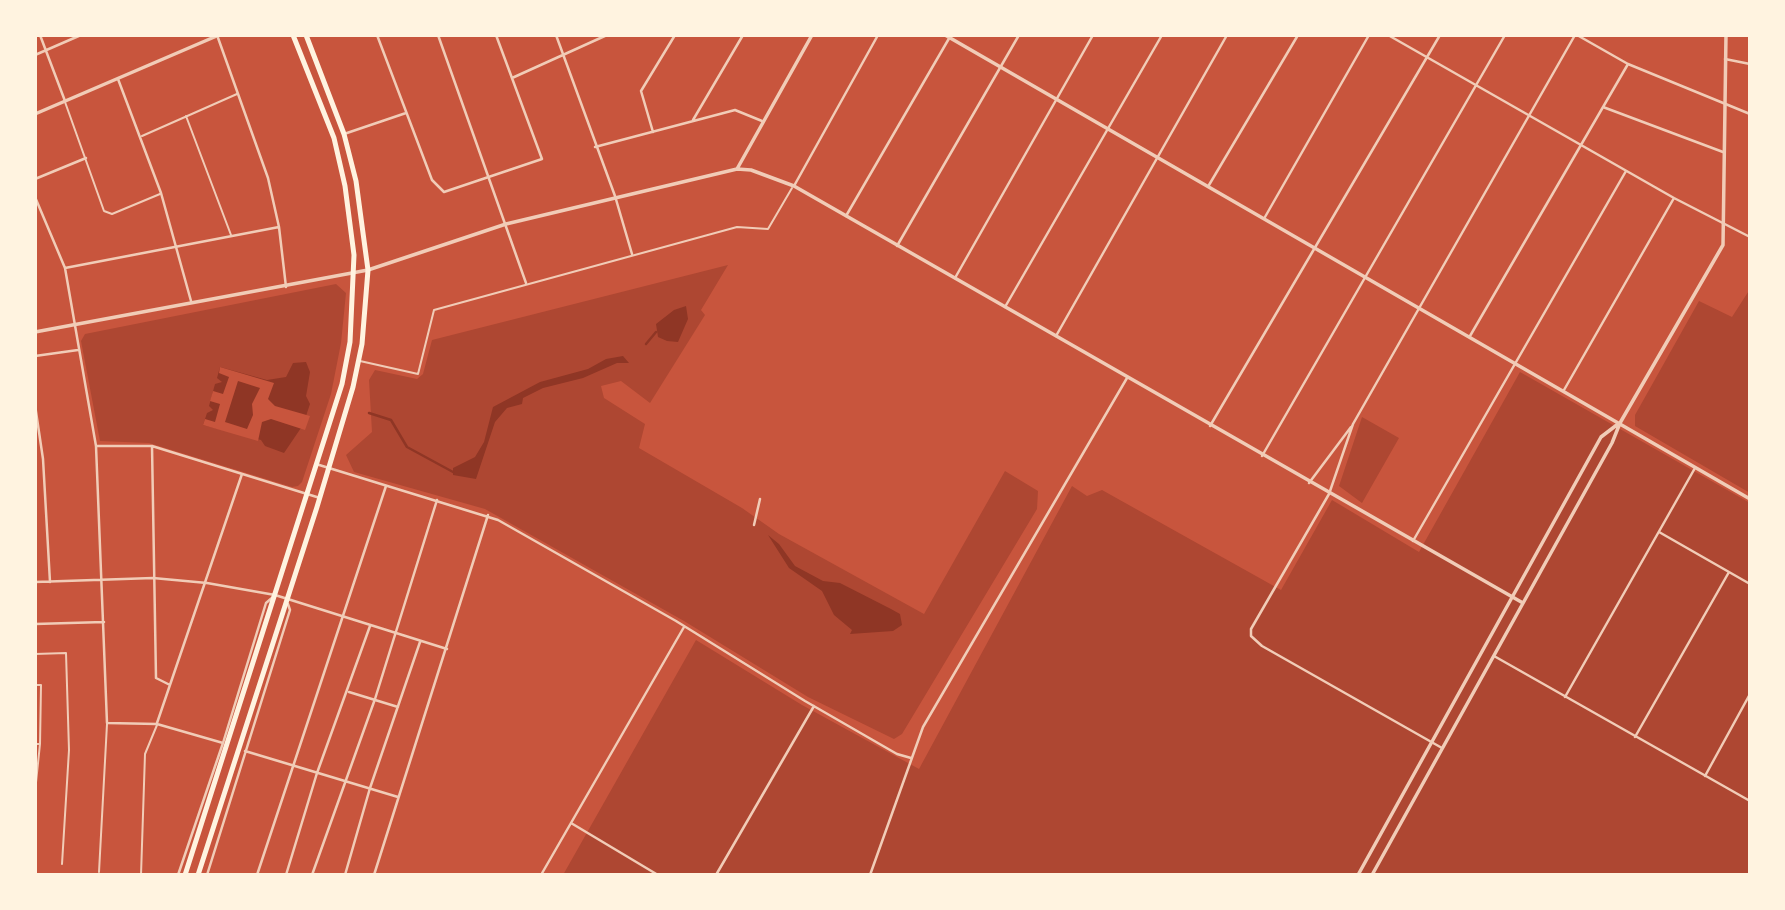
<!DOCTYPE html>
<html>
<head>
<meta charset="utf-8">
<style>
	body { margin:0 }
	#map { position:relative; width:1785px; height:910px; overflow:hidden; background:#c8553d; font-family:"Sofia Sans Condensed",sans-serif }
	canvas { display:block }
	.frame { position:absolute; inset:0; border:37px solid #fff3e0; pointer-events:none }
</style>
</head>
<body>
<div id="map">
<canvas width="1785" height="910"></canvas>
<div class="frame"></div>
</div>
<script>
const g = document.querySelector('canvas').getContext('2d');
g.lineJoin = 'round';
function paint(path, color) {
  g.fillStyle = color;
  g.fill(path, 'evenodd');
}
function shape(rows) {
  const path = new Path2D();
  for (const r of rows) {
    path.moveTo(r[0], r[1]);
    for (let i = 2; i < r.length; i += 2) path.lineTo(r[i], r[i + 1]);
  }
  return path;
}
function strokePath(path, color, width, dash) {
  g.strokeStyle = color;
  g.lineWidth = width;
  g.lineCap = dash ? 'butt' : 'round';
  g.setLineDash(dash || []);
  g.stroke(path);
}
paint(shape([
	[728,265,701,310,705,315,650,403,621,381,601,386,604,398,645,424,639,448,742,508,779,534,924,614,1005,471,1038,491,1037,509,902,734,894,739,808,697,684,621,485,509,354,472,346,455,372,432,369,380,375,370,417,379,423,374,432,340],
	[336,284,346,293,341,343,331,394,302,482,298,486,292,487,149,443,100,441,81,341,85,334],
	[1750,289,1750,493,1635,426,1635,415,1699,301,1732,317],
	[1520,372,1750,503,1750,875,563,875,696,640,802,705,919,769,1072,486,1087,496,1102,490,1281,590,1332,500,1419,552],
	[1362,417,1399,438,1362,503,1339,486]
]), '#ae4732');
paint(shape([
	[686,306,688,319,678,342,667,341,658,337,656,324,674,310],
	[623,356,629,363,617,363,583,378,543,388,523,398,522,404,507,408,495,422,476,479,453,475,453,468,475,457,484,442,493,407,540,382,588,369,606,359],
	[306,362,310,372,306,396,310,404,303,425,284,453,265,446,261,440,203,425,207,413,213,410,209,406,215,384,222,382,217,378,220,367,267,380,286,377,293,363],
	[768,535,779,544,795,566,823,581,840,583,891,609,900,614,902,625,893,631,850,634,852,630,834,615,822,591,789,568]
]), '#8f3625');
paint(shape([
	[220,367,274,383,268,399,275,406,310,416,305,430,271,419,262,422,258,441,203,425,205,419,215,422,220,404,210,401,213,391,223,394,229,377,219,373],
	[238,381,260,388,252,404,253,415,247,429,225,422]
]), '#c8553d');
strokePath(shape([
	[646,344,656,332],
	[369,413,391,420,407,447,453,472]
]), '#8f3625', 2.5);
strokePath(shape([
	[65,102,104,211,112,214,160,194],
	[186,116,231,235],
	[142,136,237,94],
	[360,361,418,374,434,310,737,227,768,229,792,188],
	[35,654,66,653,69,750,62,864],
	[35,685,41,685,40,744],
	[35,744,40,744,35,792],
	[99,872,107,724],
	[141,875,145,754,157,725]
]), '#f1ccb7', 2);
strokePath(shape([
	[754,525,760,499]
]), '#f1ccb7', 2.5);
strokePath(shape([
	[40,35,65,101],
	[217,35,268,178,279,227,286,287],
	[377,35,432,180,444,192,542,159,496,35],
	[438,35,526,283],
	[556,35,615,196,632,254],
	[1388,35,1674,198,1750,237],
	[1577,35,1628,64,1750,114],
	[35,55,81,35],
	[1725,59,1750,64],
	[512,78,607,35],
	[118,79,161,193,191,301],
	[1603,107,1723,152],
	[693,120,743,35],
	[653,132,641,91,675,35],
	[344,134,406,113],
	[595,147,735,110,762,121],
	[35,179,86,158],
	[1209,185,1298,35],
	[794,186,878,35],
	[35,197,65,268,96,446,107,723,157,724,223,743],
	[846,216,951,35],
	[1265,217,1369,35],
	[897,246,1019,35],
	[65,268,279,227],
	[955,278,1093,35],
	[1005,307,1162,35],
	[1056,336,1227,35],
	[1470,336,1628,64],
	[35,356,78,350],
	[1564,390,1674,198],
	[35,405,43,459,50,582],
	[1210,426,1440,35],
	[96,446,152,446,320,498],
	[152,446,156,678,170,685],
	[1262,456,1505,35],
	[316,464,498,520,676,621,805,701,897,754,911,758],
	[1309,483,1351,427],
	[1659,532,1750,584],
	[1413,541,1626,171],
	[35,582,153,578,207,583,275,595,447,649],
	[35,624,104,622],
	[1494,656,1750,801],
	[349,692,398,707],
	[1565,697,1695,468],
	[157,723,242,474],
	[1635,737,1729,572],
	[1442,748,1262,646,1251,636,1251,629,1329,494,1353,424,1575,35],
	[245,751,398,797],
	[1705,776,1750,694],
	[571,823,658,875],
	[178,875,223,743,266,603,273,597],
	[207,875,290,610,288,604],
	[257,875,386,486],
	[286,875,317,773,370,626],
	[312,875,375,699,437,500],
	[345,875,370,788,420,642],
	[374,875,488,515],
	[541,875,684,627],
	[716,875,814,706],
	[870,875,923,727,1127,378]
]), '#f1ccb7', 2.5);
strokePath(shape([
	[945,35,1750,499],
	[35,114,219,35],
	[737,169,812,35],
	[35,332,368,270,506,224,737,169,751,170,794,186,1523,603],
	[1358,875,1601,437,1618,424],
	[1372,875,1612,443,1620,423,1723,245,1726,35]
]), '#f1ccb7', 3.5);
strokePath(shape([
	[185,875,342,384,350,342,354,255,345,186,334,138,293,35],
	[198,875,317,507,353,387,362,344,368,270,356,181,344,134,306,35]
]), '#fff3e0', 5);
</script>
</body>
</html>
